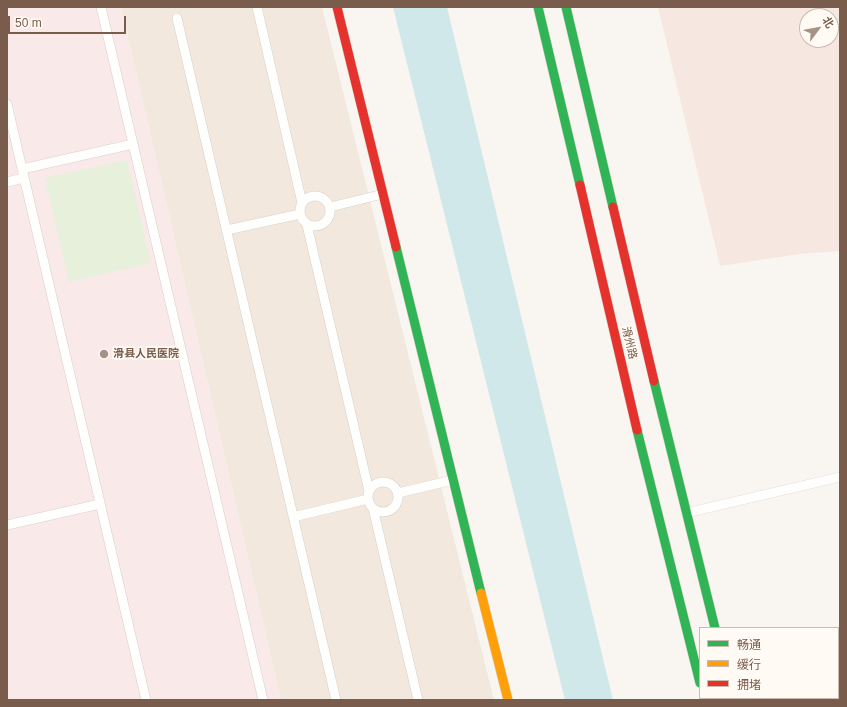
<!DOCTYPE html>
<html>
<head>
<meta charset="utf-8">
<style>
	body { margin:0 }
	#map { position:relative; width:847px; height:707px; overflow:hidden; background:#f9f5f0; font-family:Helvetica,"Noto Sans SC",sans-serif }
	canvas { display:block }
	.frame { position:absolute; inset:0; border:8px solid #7a5c4d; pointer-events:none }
	.legend { position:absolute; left:699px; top:627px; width:140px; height:72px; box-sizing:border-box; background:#fffaf3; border:1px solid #cabbb1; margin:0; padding:5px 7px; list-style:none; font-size:12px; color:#7a5c4d }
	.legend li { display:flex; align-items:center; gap:8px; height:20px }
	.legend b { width:20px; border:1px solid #cabbb1 }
	.north { position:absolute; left:799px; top:8px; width:40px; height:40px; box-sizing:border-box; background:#fffaf3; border:1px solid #cabbb1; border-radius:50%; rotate:58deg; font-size:11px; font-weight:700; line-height:16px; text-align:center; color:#7a5c4d }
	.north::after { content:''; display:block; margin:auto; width:14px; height:18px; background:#a69286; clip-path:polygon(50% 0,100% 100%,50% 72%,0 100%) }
	.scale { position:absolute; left:8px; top:16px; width:118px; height:18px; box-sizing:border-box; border:2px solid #7a5c4d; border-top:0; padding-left:5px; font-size:12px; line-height:14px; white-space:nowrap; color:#7a5c4d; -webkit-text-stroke:3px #fffaf3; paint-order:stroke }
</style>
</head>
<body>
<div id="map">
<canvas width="847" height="707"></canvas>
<div class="frame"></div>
<ul class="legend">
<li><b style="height:5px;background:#30b455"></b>畅通</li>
<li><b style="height:5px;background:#ff9f0a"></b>缓行</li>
<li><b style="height:5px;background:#e5322d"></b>拥堵</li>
</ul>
<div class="north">北</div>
<div class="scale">50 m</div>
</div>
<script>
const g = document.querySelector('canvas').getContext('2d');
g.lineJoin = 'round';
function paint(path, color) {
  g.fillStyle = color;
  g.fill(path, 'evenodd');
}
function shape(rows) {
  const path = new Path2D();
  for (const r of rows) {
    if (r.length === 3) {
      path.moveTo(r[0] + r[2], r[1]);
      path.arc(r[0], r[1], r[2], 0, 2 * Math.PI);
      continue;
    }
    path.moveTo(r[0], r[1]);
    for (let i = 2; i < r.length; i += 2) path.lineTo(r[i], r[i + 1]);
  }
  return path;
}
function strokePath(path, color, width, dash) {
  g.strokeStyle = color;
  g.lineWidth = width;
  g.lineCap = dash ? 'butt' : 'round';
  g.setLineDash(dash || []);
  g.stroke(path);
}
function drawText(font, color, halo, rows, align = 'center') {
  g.font = font + ' Helvetica,"Noto Sans SC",sans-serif';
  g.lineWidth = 4;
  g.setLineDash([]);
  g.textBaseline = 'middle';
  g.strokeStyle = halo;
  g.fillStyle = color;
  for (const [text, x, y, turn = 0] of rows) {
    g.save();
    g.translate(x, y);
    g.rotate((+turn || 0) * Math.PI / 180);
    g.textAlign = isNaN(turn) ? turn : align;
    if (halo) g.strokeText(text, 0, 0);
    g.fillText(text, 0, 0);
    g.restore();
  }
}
paint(shape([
	[121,7,322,7,494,700,281,700]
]), '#f2e8de');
paint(shape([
	[658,7,840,7,840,251,799,254,720,266],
	[807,16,831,16,831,40,807,40]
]), '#f6e8e1');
paint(shape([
	[7,7,121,7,281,700,7,700]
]), '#fae9e9');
paint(shape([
	[127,160,151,263,69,282,45,178]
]), '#e7f0db');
paint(shape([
	[393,7,447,7,613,700,565,700]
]), '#d0e8ea');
const lane = shape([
	[101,7,263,700],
	[257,7,302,203],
	[177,18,336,700],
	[7,104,146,700],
	[22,169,133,144],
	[7,182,24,178],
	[315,211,15],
	[330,207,383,194],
	[307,225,369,491],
	[227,230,300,214],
	[383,497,15],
	[398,493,453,480],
	[373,508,418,700],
	[686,513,840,477],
	[293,517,368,499],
	[7,525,100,504]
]);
const fast = shape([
	[538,7,580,185],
	[566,7,613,207],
	[396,247,481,593],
	[654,381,715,628],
	[637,430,700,683],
	[731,698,732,700]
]);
const slow = shape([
	[481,593,508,700]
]);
const jam = shape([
	[337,7,396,247],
	[580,185,637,430],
	[613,207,654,381]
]);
strokePath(lane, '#d7d1cb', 10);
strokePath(fast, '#d9d2cb', 10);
strokePath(slow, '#d9d2cb', 10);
strokePath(jam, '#d9d2cb', 10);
strokePath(lane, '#fefefd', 9);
strokePath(fast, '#30b455', 9);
strokePath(slow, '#ff9f0a', 9);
strokePath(jam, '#e5322d', 9);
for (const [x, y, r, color] of [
	[104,354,5,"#a69286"]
]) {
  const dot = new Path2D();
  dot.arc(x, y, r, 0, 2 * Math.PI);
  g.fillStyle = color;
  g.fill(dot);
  strokePath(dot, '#fffaf3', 1.5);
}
drawText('11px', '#7a5c4d', '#fffaf3', [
	["滑州路",629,343,77]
]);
drawText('bold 11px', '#7a5c4d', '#fffaf3', [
	["滑县人民医院",113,354]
], 'left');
</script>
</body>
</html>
